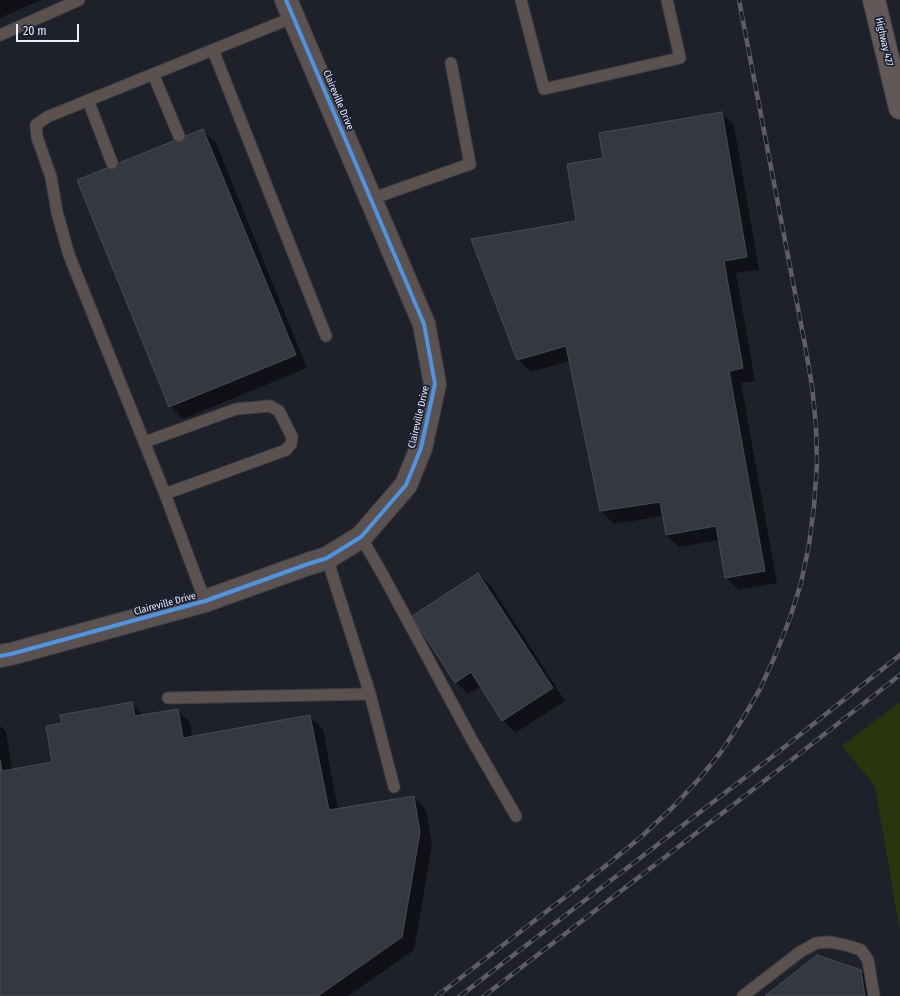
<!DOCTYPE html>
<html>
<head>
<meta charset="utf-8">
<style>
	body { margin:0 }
	#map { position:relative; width:900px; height:996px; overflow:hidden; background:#1e212a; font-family:"Fira Sans Condensed",sans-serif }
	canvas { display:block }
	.scale { position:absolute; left:16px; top:24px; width:63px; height:18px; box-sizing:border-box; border:2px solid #eaeefb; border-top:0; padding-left:5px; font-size:12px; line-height:14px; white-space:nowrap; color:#eaeefb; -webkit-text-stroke:3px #181e30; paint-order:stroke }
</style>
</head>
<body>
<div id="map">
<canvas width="900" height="996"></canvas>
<div class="scale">20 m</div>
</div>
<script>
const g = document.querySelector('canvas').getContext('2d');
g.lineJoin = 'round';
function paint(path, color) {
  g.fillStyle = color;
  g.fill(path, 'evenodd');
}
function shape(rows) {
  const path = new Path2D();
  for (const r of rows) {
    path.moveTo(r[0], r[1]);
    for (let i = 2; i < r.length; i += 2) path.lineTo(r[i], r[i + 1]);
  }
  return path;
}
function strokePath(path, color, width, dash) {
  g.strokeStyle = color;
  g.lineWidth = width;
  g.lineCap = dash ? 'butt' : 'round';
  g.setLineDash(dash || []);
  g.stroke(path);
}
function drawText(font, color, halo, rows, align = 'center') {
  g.font = font + ' "Fira Sans Condensed",sans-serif';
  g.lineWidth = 3.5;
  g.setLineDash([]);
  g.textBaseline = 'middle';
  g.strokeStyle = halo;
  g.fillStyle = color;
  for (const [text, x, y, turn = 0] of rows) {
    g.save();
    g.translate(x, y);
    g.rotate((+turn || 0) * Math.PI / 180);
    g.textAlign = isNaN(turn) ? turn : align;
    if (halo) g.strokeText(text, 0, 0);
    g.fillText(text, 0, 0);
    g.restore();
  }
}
paint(shape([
	[900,702,900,932,875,786,842,746]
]), '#2a350e');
paint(shape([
	[0,0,41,0,0,18],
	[721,113,734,125,759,270,736,273,755,381,741,383,777,583,739,590,726,578,720,540,679,547,666,535,663,516,614,524,601,511,570,361,531,372,518,360,473,240,578,222,604,159],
	[203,130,216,143,307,368,183,419,170,406],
	[478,574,491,586,565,701,515,733,503,720,481,686,468,694,456,682],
	[132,704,144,716,177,710,190,722,192,738,310,716,323,729,338,810,414,797,426,810,432,845,414,950,348,996,0,996,0,726,6,731,12,770,53,762,63,724],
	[861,971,865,975,868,996,766,996]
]), '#0007');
const building = shape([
	[722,112,747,257,724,261,743,368,729,371,765,571,725,578,716,526,666,535,660,502,600,511,566,346,517,360,471,239,576,221,567,164,603,158,599,133,722,112],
	[203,129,296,355,169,407,77,180,203,129],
	[478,573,553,688,502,721,471,672,455,683,412,616,478,573],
	[132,702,135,716,178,709,183,738,310,715,329,810,414,796,420,832,402,937,318,996,0,996,0,760,2,771,52,762,46,726,62,723,60,715,132,702],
	[817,955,861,970,865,996,765,996,817,955]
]);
paint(building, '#353840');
strokePath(building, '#484c54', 1);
const lane = shape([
	[521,0,544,89,680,58,667,0],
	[0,35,79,0],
	[213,50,326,336],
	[153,74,179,136],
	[88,100,112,163],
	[371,199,470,164,451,63],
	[145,442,236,409,270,406,279,411,292,437,291,444,286,450,165,494],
	[361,537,383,575,472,740,516,816],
	[327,558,370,694,394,787],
	[205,601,165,494,69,255,57,212,51,177,37,137,36,125,47,117,294,17],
	[168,698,370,694],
	[743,996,800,952,816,943,831,942,849,946,861,950,868,960,874,996]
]);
const street = shape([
	[0,656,11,654,205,601,308,564,327,558,361,537,406,485,421,448,435,384,424,324,286,0]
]);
const highway = shape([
	[874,0,900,108]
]);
strokePath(lane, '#3b3f46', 13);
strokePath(street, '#3b3f46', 24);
strokePath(highway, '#3b3f46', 24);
strokePath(lane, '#5b514f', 11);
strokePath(street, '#5b514f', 22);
strokePath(highway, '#625858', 22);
const rail = shape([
	[437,996,608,864,641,837,672,808,699,779,721,752,742,720,760,689,775,656,790,618,801,583,809,545,814,506,817,464,816,426,812,386,805,345,739,0],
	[460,996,777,753,900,655],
	[484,996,785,765,900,675]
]);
strokePath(rail, '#615d61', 4.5);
strokePath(rail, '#181e30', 3, [9]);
strokePath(shape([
	[0,656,11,654,205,601,308,564,327,558,361,537,406,485,421,448,435,384,424,324,286,0]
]), '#4d94e3', 4);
drawText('10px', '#eaeefb', '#181e30', [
	["Highway 427",884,42,77],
	["Claireville Drive",338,100,67],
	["Claireville Drive",419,417,-77],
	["Claireville Drive",165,604,-15]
]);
</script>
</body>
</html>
